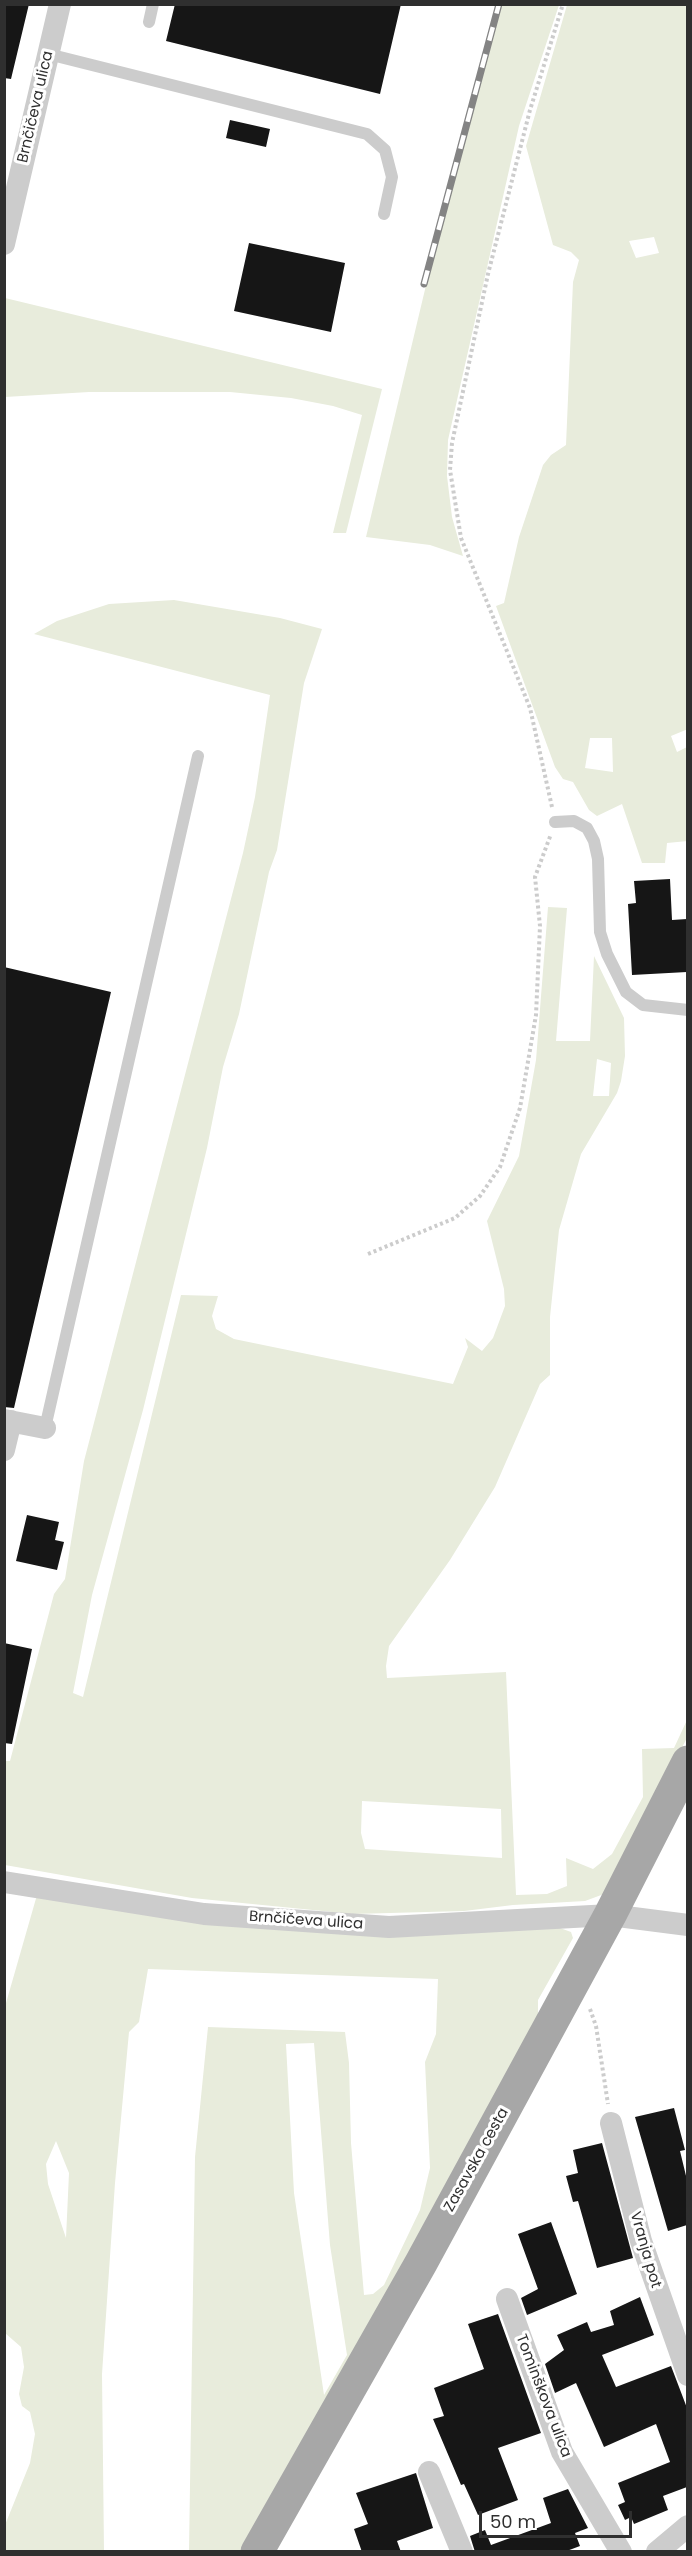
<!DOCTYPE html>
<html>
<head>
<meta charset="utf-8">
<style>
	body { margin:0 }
	#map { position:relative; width:692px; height:2556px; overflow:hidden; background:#fff; font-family:Poppins,sans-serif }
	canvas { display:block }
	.frame { position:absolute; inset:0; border:6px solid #2f2f2f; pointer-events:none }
	.scale { position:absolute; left:479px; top:2511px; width:153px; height:27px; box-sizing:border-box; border:3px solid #2f2f2f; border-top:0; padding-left:8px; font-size:18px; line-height:21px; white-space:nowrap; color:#2f2f2f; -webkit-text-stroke:4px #fff; paint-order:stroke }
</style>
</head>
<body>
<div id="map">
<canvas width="692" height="2556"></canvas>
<div class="frame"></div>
<div class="scale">50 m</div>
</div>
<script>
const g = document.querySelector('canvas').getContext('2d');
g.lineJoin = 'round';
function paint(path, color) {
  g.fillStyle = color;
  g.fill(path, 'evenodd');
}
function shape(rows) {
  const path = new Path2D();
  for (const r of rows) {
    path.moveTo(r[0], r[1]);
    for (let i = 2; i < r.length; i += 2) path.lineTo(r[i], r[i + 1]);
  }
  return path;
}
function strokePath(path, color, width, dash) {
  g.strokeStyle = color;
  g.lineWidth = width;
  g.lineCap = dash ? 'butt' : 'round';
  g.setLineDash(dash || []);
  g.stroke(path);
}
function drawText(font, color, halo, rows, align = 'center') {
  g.font = font + ' Poppins,sans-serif';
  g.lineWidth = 6;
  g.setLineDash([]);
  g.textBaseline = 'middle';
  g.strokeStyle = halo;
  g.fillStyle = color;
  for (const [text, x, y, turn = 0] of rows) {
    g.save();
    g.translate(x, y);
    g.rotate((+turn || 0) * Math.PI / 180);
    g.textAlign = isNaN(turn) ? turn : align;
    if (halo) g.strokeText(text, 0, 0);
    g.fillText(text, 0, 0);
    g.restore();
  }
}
paint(shape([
	[499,5,559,5,519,126,448,440,447,476,452,517,463,556,430,545,366,537,443,214],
	[567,5,687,5,688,729,671,736,677,752,687,747,688,841,667,843,665,863,642,863,622,804,597,816,589,810,573,782,563,779,555,767,496,606,504,603,519,537,543,465,551,455,566,445,573,282,579,260,571,252,553,245,526,146],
	[654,237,659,253,636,258,629,241],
	[590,738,612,738,613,772,585,768],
	[5,298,382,389,346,533,333,533,362,415,333,406,291,398,230,392,89,392,5,397],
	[174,600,280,618,322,629,304,683,277,850,269,872,239,1014,223,1067,207,1148,143,1410,92,1595,73,1693,83,1697,181,1295,218,1296,212,1316,216,1329,234,1339,453,1384,468,1347,465,1338,482,1351,493,1338,505,1306,504,1289,487,1221,519,1156,536,1060,548,907,567,908,556,1041,590,1041,594,956,624,1018,625,1056,621,1081,617,1093,581,1154,559,1230,550,1317,550,1375,540,1384,495,1487,450,1560,389,1646,386,1666,387,1678,506,1672,516,1895,547,1894,567,1886,566,1858,593,1869,612,1854,643,1797,642,1749,674,1748,687,1720,687,1738,604,1894,585,1901,513,1905,464,1911,353,1914,192,1898,5,1865,4,1761,10,1761,54,1594,65,1579,84,1461,243,853,255,797,270,695,34,634,57,621,109,604],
	[597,1059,611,1063,609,1096,593,1096],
	[362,1801,501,1809,502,1858,365,1849,361,1833],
	[37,1895,560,1928,571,1932,573,1938,538,2000,538,2016,247,2551,189,2551,195,2157,208,2027,345,2032,349,2063,351,2143,364,2295,373,2294,384,2285,420,2210,430,2168,425,2062,436,2034,438,1979,148,1969,139,2022,129,2032,115,2183,102,2374,104,2551,5,2552,5,2525,30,2463,35,2434,30,2412,22,2406,19,2394,24,2367,21,2347,5,2333,4,2010],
	[314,2043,330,2245,347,2355,324,2395,294,2193,286,2044],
	[56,2141,69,2173,66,2238,48,2184,46,2164]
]), '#e8ecdc');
paint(shape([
	[4,4,29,4,11,79,4,78],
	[175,4,401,4,380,94,166,41],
	[230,120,270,129,266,147,226,138],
	[249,243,345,263,331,332,234,311],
	[670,879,672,920,687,919,687,972,632,975,628,904,636,903,634,881],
	[4,967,111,992,14,1408,4,1407],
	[27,1515,59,1522,55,1540,64,1542,57,1570,16,1561],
	[4,1643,32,1649,12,1744,4,1743],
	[674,2108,685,2150,680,2151,687,2180,687,2225,668,2231,635,2117],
	[602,2143,633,2258,597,2268,578,2201,573,2202,566,2176,578,2173,573,2150],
	[551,2222,577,2294,527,2315,521,2298,538,2289,518,2234],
	[640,2297,654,2335,602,2355,616,2387,671,2366,687,2408,687,2487,663,2496,668,2510,634,2524,631,2517,625,2520,618,2505,625,2502,618,2483,670,2462,656,2424,604,2447,576,2383,555,2393,545,2364,564,2350,557,2335,587,2322,591,2332,614,2325,610,2311],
	[498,2314,541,2433,498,2448,518,2500,478,2515,464,2484,461,2485,433,2419,444,2416,434,2388,484,2369,468,2324],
	[416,2473,433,2528,397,2541,401,2552,362,2552,354,2529,368,2524,356,2493],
	[568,2489,588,2528,575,2533,580,2546,564,2552,475,2552,470,2536,485,2530,491,2545,551,2523,543,2498]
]), '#161616');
strokePath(shape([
	[552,807,530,708,461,538,450,470,452,443,488,274,530,110,563,4],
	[368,1254,455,1218,480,1196,500,1167,520,1108,536,1015,540,926,535,877,551,834],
	[590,2009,596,2026,608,2104]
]), '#ccc', 4, [3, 3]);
strokePath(shape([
	[149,22,153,4],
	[48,54,367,134,385,150,392,177,384,214],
	[555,822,574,821,587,828,594,841,598,859,600,932,607,954,626,992,643,1005,688,1010],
	[45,1428,198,756]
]), '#ccc', 12);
strokePath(shape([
	[4,244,60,4],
	[4,1420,45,1428],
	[4,1450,11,1421],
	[4,1882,204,1914,389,1927,610,1915,688,1925],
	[611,2123,641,2241,688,2375],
	[507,2299,562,2452,621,2552],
	[429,2472,462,2552],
	[657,2552,688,2526]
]), '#ccc', 22);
strokePath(shape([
	[257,2552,421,2263,610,1915,688,1762]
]), '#a7a7a7', 33);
const rail = shape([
	[424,284,499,4]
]);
strokePath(rail, '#848484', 7);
strokePath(rail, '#fff', 4.5, [14]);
drawText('15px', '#2f2f2f', '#fff', [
	["Brnčičeva ulica",36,107,-77],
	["Brnčičeva ulica",306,1921,4],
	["Zasavska cesta",477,2160,-61],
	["Vranja pot",645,2250,74],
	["Tominškova ulica",543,2396,69]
]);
</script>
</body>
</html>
